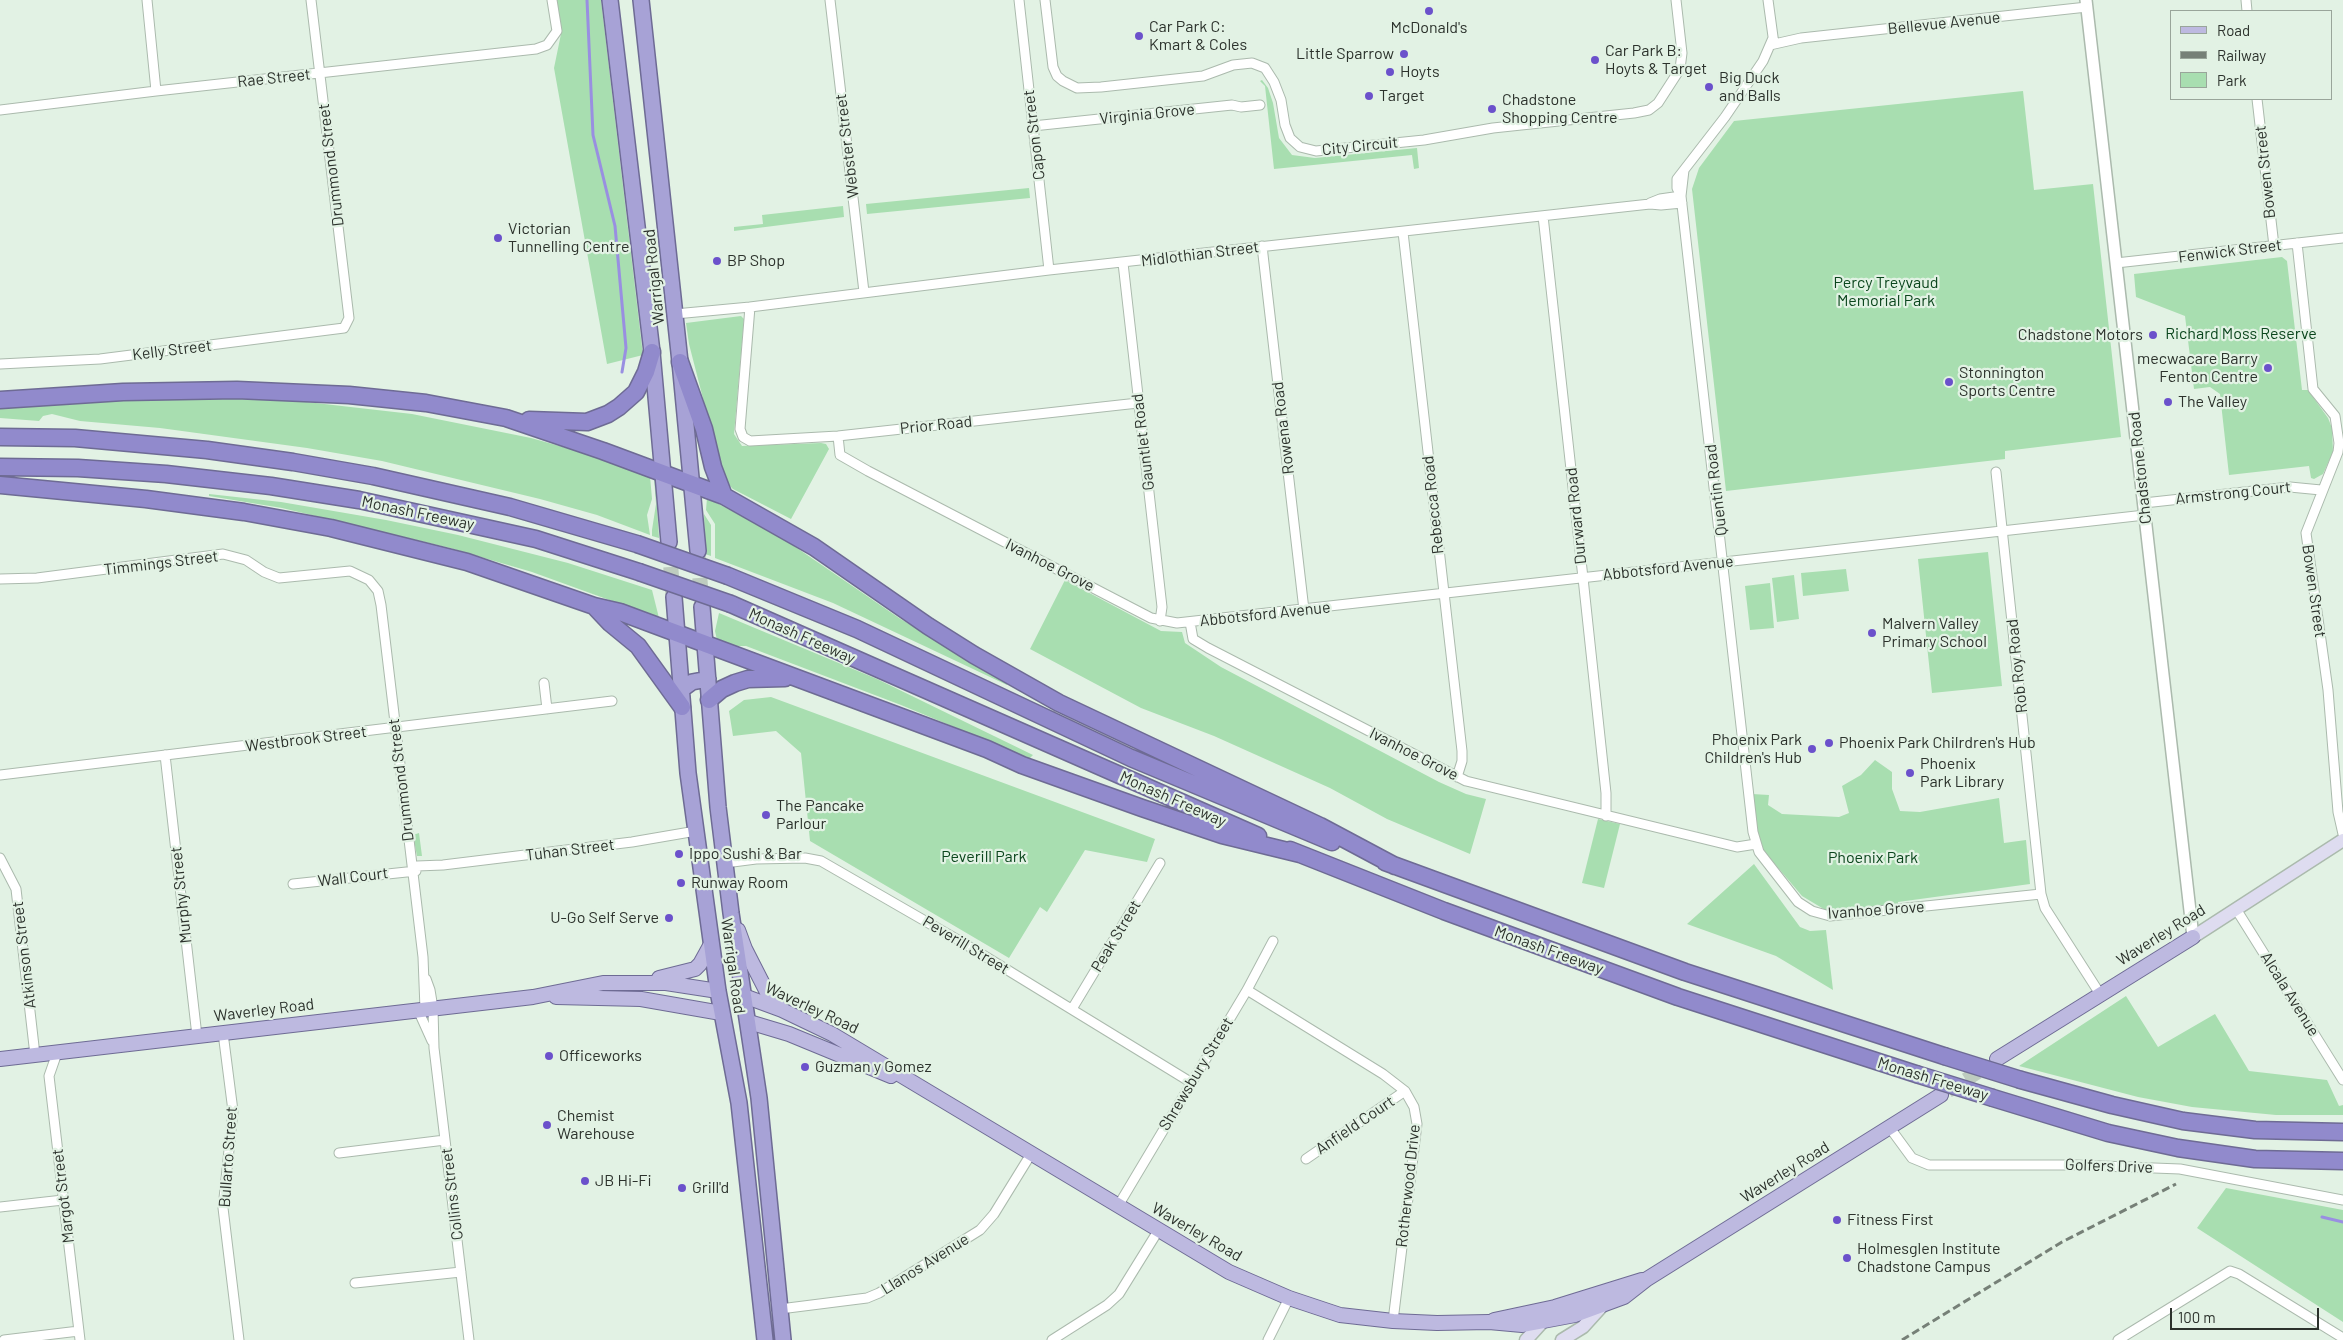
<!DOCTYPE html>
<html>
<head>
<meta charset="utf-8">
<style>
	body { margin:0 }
	#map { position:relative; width:2343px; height:1340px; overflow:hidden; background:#e2f2e4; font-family:Barlow,sans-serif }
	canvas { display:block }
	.legend { position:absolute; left:2170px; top:10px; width:162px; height:90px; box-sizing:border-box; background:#e2f2e4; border:1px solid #99a59a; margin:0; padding:6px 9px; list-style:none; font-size:15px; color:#2c322c }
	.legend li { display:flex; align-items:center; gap:10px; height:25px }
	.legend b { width:25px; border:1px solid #99a59a }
	.scale { position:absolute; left:2170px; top:1308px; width:149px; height:22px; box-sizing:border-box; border:2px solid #2c322c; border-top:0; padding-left:6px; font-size:15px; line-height:18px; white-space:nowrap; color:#2c322c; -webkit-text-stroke:4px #e2f2e4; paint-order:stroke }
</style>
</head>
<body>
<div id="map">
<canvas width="2343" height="1340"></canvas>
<ul class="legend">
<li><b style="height:6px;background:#bdb9e0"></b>Road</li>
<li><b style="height:6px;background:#768077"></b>Railway</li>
<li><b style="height:14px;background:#a8deb0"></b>Park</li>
</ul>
<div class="scale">100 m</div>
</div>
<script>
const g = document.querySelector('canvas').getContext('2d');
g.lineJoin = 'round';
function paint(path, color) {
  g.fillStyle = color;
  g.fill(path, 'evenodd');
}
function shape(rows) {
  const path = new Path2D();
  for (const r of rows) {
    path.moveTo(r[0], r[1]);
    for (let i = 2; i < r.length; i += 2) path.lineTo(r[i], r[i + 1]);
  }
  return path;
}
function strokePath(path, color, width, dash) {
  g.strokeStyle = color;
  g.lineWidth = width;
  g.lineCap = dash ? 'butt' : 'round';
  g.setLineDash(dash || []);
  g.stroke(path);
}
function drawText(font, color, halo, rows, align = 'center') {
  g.font = font + ' Barlow,sans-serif';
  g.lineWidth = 4.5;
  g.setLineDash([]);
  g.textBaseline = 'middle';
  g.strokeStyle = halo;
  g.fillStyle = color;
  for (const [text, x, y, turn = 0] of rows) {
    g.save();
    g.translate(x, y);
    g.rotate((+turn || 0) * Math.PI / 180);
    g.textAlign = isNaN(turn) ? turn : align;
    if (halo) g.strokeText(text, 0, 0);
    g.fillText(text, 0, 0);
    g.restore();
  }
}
paint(shape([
	[555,0,601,0,643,355,607,364,554,68,561,34],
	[1262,80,1268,88,1273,103,1279,138,1292,155,1315,158,1417,148,1419,168,1414,169,1412,155,1274,169,1265,86,1260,81],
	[2023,91,2034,190,2093,184,2121,437,2005,451,2005,459,1726,491,1692,189,1699,168,1734,121],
	[1029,188,1030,198,867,214,866,204],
	[843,206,844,217,734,231,734,227,763,224,762,215],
	[2282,257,2287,261,2302,390,2308,390,2328,418,2332,428,2333,452,2323,474,2314,479,2311,478,2309,466,2229,475,2220,394,2210,387,2194,389,2185,316,2136,297,2134,274],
	[741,316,744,319,734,434,742,446,821,443,826,444,829,449,791,519,733,489,724,480,689,344,686,323],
	[217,397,298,401,412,414,531,438,588,454,650,476,652,499,647,515,650,535,597,515,540,499,382,461,307,448,160,428,80,421,52,414,43,416,39,421,0,418,0,407,68,401],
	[654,478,655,479,659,538,652,536,652,530,656,504],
	[209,494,281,502,386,520,458,535,568,563,652,590,659,618,532,572,450,548,282,508,209,496],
	[707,498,778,535,899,618,1007,682,1007,685,833,603,715,558,715,524,706,510],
	[704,514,711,525,711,556,705,554],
	[1988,552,2002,686,1932,693,1918,559],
	[1846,569,1849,591,1803,596,1801,573],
	[1794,575,1799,619,1777,622,1772,578],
	[1065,580,1161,631,1182,632,1185,643,1221,667,1439,782,1466,794,1486,799,1470,854,1387,819,1330,788,1214,736,1141,708,1030,649],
	[1770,583,1774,628,1750,630,1745,586],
	[719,613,877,679,1033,755,1029,759,1021,758,988,741,901,705,746,646,730,646,717,640,715,631],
	[771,697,1155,839,1147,862,1085,850,1047,912,1040,907,1009,958,810,841,801,753,776,731,733,736,729,711,744,700],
	[1875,760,1892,772,1892,789,1900,811,1920,812,1999,798,2004,843,2026,840,2030,884,1898,902,1898,907,1832,914,1802,896,1758,844,1752,794,1769,795,1768,805,1782,814,1839,817,1849,813,1842,786,1861,775],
	[1598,819,1620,824,1604,888,1582,883],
	[419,833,422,856,417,856,413,835],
	[1754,864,1800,927,1810,931,1826,930,1833,990,1776,956,1687,924],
	[2126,996,2158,1047,2215,1014,2249,1071,2327,1080,2339,1106,2343,1105,2343,1115,2276,1115,2192,1107,2138,1097,2019,1066],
	[2226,1188,2343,1210,2343,1322,2197,1228]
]), '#a8deb0');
strokePath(shape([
	[587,0,593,135,615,226,626,348,622,372],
	[2322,1217,2343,1222]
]), '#998fe1', 3);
strokePath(shape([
	[1948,1091,1989,1065]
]), '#beccbf', 14, [14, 7]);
strokePath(shape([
	[669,544,673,596],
	[698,555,702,605]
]), '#beccbf', 15, [15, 8]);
const minor = shape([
	[147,0,156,91],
	[830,0,864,292],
	[1019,0,1049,270],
	[1045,0,1053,67,1057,76,1063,81,1077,88,1101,87,1203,76,1233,65,1252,63,1265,68,1274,82,1281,100,1285,125,1290,138,1300,147,1316,151,1424,140,1493,128,1634,113,1649,110,1658,103,1680,69,1682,53,1676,0],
	[1768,0,1774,44],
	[2246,0,2247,11],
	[1770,45,1801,38,2087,7],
	[2257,99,2274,246],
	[0,110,156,91,536,49,547,45,557,31,552,0],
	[1033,126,1232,105,1241,107,1260,105],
	[1684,170,1681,196,1753,832,1759,852,1798,902,1812,911,1830,916,2041,894],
	[1681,196,1677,188,1677,179,1725,117,1763,61,1773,38],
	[1650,203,1660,199,1681,196],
	[1543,216,1583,578,1606,793,1606,816],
	[1403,232,1462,751,1462,761,1457,777],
	[2297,243,2313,389,2335,416,2339,443,2338,452,2306,533,2328,690,2338,812,2343,834],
	[1262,246,1304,610],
	[1123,263,1162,607,1160,621],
	[2116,263,2343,238],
	[675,314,750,307],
	[0,364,100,359,344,328,349,318,311,0],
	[1138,403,838,436,750,441,743,437,740,429,750,307,1049,270,1650,204,1661,205,1682,203],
	[838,436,840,455,868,471,1151,618,1177,623,2145,515],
	[1996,472,2041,894,2045,908,2100,994],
	[2144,503,2290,487,2321,490],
	[0,579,37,578,223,554,246,560,264,572,279,578,350,571,369,580,378,591,381,605,423,957,425,1009],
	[1190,622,1193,639,1208,648,1466,781,1737,847,1756,844],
	[544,683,547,709],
	[165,755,197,1036],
	[0,775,612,701],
	[0,858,16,889,35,1055],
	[725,863,756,859,805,858,821,861,965,944,1192,1083],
	[412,870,417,866,443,865,632,842,696,831],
	[293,884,416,871],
	[2236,909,2343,1080],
	[426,979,430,990,433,1008,434,1048,469,1340],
	[1247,990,1383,1074,1405,1091,1414,1107,1417,1124,1393,1321],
	[1072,1009,1160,863],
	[418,1010,432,1041],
	[223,1033,233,1111,223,1208,239,1340],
	[57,1053,49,1076,80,1340],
	[1890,1128,1912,1158,1929,1165,2076,1165,2180,1169,2343,1200],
	[339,1153,445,1140],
	[1306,1159,1405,1091],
	[1118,1206,1247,990,1273,941],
	[0,1207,63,1200],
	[355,1283,461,1272],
	[780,1309,867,1298,879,1293,980,1230,994,1214,1031,1154],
	[4,1340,79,1331],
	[1052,1340,1107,1305,1119,1294,1158,1231],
	[1268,1340,1289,1298],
	[2118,1340,2230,1271,2239,1274,2343,1338]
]);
const tertiary = shape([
	[2086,0,2193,937]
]);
const secondary = shape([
	[2193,937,2343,840],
	[1526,1340,1546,1318],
	[1562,1340,1583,1327,1602,1306]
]);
const primary = shape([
	[738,930,745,949,770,998,781,1009],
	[659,978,695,969,700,964,711,944],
	[744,996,782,1010,832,1034,1229,1272,1289,1298,1340,1315,1393,1321,1437,1323,1489,1322,1522,1325,1575,1315,1624,1297,1647,1279,1941,1095],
	[556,997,641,999,721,1013],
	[749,1022,789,1034,891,1076],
	[0,1059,533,997,603,983,666,983,718,991],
	[1997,1059,2193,937],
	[1494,1320,1555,1307,1642,1280]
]);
const trunk = shape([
	[610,0,652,352,669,542],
	[641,0,680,362,698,551],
	[674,597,688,773,718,991,739,1103,765,1340],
	[702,607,718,807,731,913,759,1098,783,1340],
	[681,690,692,682,708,679]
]);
const motorway = shape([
	[680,362,704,429,713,467,724,496],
	[0,400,123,392,237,390,349,395,426,403,506,418,603,451,724,496,814,547,928,626,974,655,1059,703,1320,826,1395,866],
	[529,420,587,422,608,414,619,407,636,392,646,372,652,352],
	[0,437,75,438,207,450,293,462,373,476,510,507,637,544],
	[0,467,78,468,166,474,271,486,359,500,536,539,639,572],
	[0,485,146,499,244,512,331,528,467,562,594,606,620,612,987,749,1022,765,1142,808,1222,835,1300,854],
	[728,576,857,629,1131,758,1332,842],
	[731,604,1258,836],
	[594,606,610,623,638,646,682,707],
	[709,700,722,689,735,683,748,679,785,678],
	[1290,850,1444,911,1678,997,1916,1074],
	[1385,862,1685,972,1944,1056],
	[2021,1080,2112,1105,2183,1121,2255,1130,2343,1132],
	[1993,1098,2108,1133,2178,1148,2255,1159,2343,1161]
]);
strokePath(minor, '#abbaad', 11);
strokePath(tertiary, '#abbaad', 14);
strokePath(secondary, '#abbaad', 15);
strokePath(primary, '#6e6b94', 16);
strokePath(trunk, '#6e6b94', 18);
strokePath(motorway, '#6e6b94', 19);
strokePath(minor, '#fff', 9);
strokePath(tertiary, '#fff', 11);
strokePath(secondary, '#dedcf0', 12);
strokePath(primary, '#bdb9e0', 14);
strokePath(trunk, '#a7a2d6', 15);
strokePath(motorway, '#918acc', 16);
strokePath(shape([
	[1902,1340,2062,1242,2176,1184]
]), '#768077', 3, [8, 4]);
const motorwayBridge = shape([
	[637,544,728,576],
	[639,572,731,604],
	[1944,1056,2021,1080],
	[1916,1074,1993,1098]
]);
strokePath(motorwayBridge, '#6e6b94', 19, []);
strokePath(motorwayBridge, '#918acc', 16);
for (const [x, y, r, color] of [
	[1429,11,5,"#6b51cb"],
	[1139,36,5,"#6b51cb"],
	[1404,54,5,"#6b51cb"],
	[1595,60,5,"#6b51cb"],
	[1390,72,5,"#6b51cb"],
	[1709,87,5,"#6b51cb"],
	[1369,96,5,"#6b51cb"],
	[1492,109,5,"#6b51cb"],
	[498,238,5,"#6b51cb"],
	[717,261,5,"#6b51cb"],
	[2153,335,5,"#6b51cb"],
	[2268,368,5,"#6b51cb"],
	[1949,382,5,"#6b51cb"],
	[2168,402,5,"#6b51cb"],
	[1872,633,5,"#6b51cb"],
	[1829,743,5,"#6b51cb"],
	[1812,749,5,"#6b51cb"],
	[1910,773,5,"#6b51cb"],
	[766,815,5,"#6b51cb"],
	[679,854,5,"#6b51cb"],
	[681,883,5,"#6b51cb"],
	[669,918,5,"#6b51cb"],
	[549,1056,5,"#6b51cb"],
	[805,1067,5,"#6b51cb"],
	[547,1125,5,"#6b51cb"],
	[585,1181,5,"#6b51cb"],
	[682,1188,5,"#6b51cb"],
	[1837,1220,5,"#6b51cb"],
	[1847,1258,5,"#6b51cb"]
]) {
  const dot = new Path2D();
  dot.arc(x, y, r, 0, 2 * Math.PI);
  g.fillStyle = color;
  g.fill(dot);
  strokePath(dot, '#e2f2e4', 2);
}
drawText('16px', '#2c322c', '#e2f2e4', [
	["Bellevue Avenue",1944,23,-6],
	["Rae Street",274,78,-6],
	["Virginia Grove",1147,114,-6],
	["Capon Street",1034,135,-97],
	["Webster Street",847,146,-97],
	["City Circuit",1360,146,-6],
	["Drummond Street",331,165,-97],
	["Bowen Street",2265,172,-96],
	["Fenwick Street",2230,251,-7],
	["Midlothian Street",1200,254,-7],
	["Warrigal Road",654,277,-96],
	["Kelly Street",172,350,-7],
	["Prior Road",936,425,-6],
	["Rowena Road",1283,428,-97],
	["Gauntlet Road",1143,442,-97],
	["Chadstone Road",2140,468,-96],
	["Quentin Road",1716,490,-97],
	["Armstrong Court",2233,493,-6],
	["Rebecca Road",1433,505,-96],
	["Monash Freeway",418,513,12],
	["Durward Road",1576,516,-96],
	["Timmings Street",161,563,-7],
	["Ivanhoe Grove",1050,565,27],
	["Abbotsford Avenue",1668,568,-6],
	["Bowen Street",2314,591,82],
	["Abbotsford Avenue",1265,614,-6],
	["Monash Freeway",802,636,24],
	["Rob Roy Road",2017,666,-96],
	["Westbrook Street",306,739,-7],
	["Ivanhoe Grove",1414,754,27],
	["Drummond Street",401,780,-97],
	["Monash Freeway",1173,799,24],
	["Tuhan Street",570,850,-7],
	["Wall Court",353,877,-7],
	["Murphy Street",181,895,-96],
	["Ivanhoe Grove",1876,910,-4],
	["Waverley Road",2161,935,-32],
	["Peak Street",1116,936,-59],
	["Peverill Street",966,945,31],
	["Monash Freeway",1549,950,20],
	["Atkinson Street",24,955,-97],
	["Warrigal Road",733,966,82],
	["Alcala Avenue",2290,994,58],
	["Waverley Road",812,1008,25],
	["Waverley Road",264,1010,-7],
	["Shrewsbury Street",1196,1074,-59],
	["Monash Freeway",1933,1079,17],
	["Anfield Court",1355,1125,-34],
	["Bullarto Street",228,1157,-86],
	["Golfers Drive",2109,1166,2],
	["Waverley Road",1785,1172,-32],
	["Rotherwood Drive",1408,1186,-84],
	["Collins Street",452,1194,-97],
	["Margot Street",63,1196,-97],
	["Waverley Road",1197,1232,30],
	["Llanos Avenue",925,1264,-32]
]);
drawText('16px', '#2c322c', '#e2f2e4', [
	["Car Park C:",1149,27],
	["Kmart & Coles",1149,45],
	["McDonald's",1429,28,"center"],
	["Car Park B:",1605,51],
	["Hoyts & Target",1605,69],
	["Little Sparrow",1394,54,"right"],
	["Hoyts",1400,72],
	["Big Duck",1719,78],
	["and Balls",1719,96],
	["Target",1379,96],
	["Chadstone",1502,100],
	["Shopping Centre",1502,118],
	["Victorian",508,229],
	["Tunnelling Centre",508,247],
	["BP Shop",727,261],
	["Chadstone Motors",2143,335,"right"],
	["mecwacare Barry",2258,359,"right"],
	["Fenton Centre",2258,377,"right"],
	["Stonnington",1959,373],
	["Sports Centre",1959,391],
	["The Valley",2178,402],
	["Malvern Valley",1882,624],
	["Primary School",1882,642],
	["Phoenix Park",1802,740,"right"],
	["Children's Hub",1802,758,"right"],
	["Phoenix Park Chilrdren's Hub",1839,743],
	["Phoenix",1920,764],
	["Park Library",1920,782],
	["The Pancake",776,806],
	["Parlour",776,824],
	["Ippo Sushi & Bar",689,854],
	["Runway Room",691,883],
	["U-Go Self Serve",659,918,"right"],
	["Officeworks",559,1056],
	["Guzman y Gomez",815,1067],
	["Chemist",557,1116],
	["Warehouse",557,1134],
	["JB Hi-Fi",595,1181],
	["Grill'd",692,1188],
	["Fitness First",1847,1220],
	["Holmesglen Institute",1857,1249],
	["Chadstone Campus",1857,1267]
], 'left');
drawText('16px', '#0b461d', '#e2f2e4', [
	["Percy Treyvaud",1886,283],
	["Memorial Park",1886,301],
	["Richard Moss Reserve",2241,334],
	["Peverill Park",984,857],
	["Phoenix Park",1873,858]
]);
</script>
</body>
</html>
